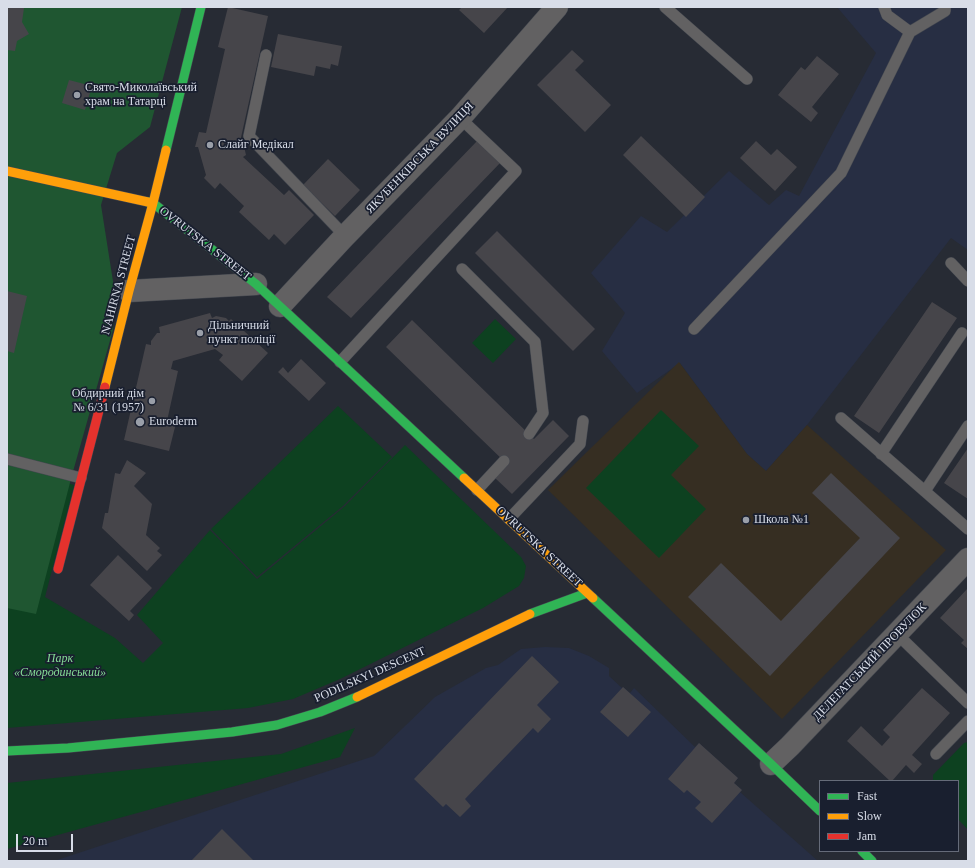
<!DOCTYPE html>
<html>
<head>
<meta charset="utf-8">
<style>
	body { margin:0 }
	#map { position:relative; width:975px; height:868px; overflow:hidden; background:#272b34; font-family:"Times New Roman",serif }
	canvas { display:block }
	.frame { position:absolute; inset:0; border:8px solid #d8dde8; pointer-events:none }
	.legend { position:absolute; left:819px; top:780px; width:140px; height:72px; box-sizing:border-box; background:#191f2f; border:1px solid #656b79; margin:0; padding:5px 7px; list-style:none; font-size:12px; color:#d8dde8 }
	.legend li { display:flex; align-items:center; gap:8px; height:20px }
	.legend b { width:20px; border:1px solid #656b79 }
	.scale { position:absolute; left:16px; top:834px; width:57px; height:18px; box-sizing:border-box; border:2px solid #d8dde8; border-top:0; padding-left:5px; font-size:12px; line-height:14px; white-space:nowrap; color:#d8dde8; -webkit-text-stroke:3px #191f2f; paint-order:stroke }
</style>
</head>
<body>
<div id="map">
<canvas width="975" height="868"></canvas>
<div class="frame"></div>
<ul class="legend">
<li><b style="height:5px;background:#30b455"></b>Fast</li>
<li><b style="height:5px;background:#ff9f0a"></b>Slow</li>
<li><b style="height:5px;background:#e5322d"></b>Jam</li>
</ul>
<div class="scale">20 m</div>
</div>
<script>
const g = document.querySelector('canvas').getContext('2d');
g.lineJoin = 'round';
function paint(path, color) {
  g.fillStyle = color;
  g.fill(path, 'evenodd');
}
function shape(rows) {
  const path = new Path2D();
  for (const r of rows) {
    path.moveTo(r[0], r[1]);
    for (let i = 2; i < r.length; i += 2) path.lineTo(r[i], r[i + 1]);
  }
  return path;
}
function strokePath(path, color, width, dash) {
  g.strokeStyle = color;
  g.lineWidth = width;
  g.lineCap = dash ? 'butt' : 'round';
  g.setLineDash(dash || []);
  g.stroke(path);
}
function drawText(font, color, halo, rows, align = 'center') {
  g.font = font + ' "Times New Roman",serif';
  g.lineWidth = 3.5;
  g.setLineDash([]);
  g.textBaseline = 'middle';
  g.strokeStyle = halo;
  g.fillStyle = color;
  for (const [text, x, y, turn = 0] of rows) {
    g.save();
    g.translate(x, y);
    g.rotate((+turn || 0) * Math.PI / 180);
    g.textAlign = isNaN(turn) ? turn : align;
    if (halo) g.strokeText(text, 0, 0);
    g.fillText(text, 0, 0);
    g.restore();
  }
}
paint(shape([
	[837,7,968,7,968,250,951,238,807,425,766,471,747,454,680,363,637,393,602,351,625,313,591,273,641,216,667,232,729,171,769,205,786,190,799,196,876,53],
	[545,647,569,648,589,656,609,668,609,676,622,688,623,687,630,693,634,688,695,747,699,743,738,778,734,783,742,790,740,792,818,861,54,861,374,756,435,697,486,668,498,665,521,649]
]), '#272e43');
paint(shape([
	[679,362,747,454,766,471,807,425,946,550,782,719,548,490]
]), '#362e22');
paint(shape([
	[495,319,516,339,493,363,472,343],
	[338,406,392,457,343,506,257,577,211,529],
	[661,410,699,446,671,475,706,509,659,558,586,488],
	[405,445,521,557,526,566,524,578,519,586,483,608,340,679,293,699,248,708,7,728,7,466,74,485,45,597,115,638,143,663,163,643,137,615,210,530,257,579,345,506],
	[355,728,340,757,7,849,7,783,281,754],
	[968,742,968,830,958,819,958,781,933,781,933,775,964,743]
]), '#0d4120');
paint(shape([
	[7,7,182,7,150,127,117,153,101,205,115,294,113,330,72,475,36,614,7,608]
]), '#1f5631');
paint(shape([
	[7,7,24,8,22,22,29,34,17,41,15,51,7,50],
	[228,7,268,16,240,142,243,142,246,155,243,157,284,195,289,190,314,215,285,245,274,234,269,240,239,212,244,206,220,183,215,189,204,178,206,175,198,147,195,147,199,132,206,133,225,49,218,47],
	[462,7,508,7,484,33,459,10],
	[278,34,342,46,338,66,331,64,330,69,316,66,314,76,271,67],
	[572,50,584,61,575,70,611,105,585,132,537,85],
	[817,56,839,74,812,107,818,113,811,122,778,95,801,67,805,70],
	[69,80,92,86,85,110,62,103],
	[641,136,705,197,686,217,623,155],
	[478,140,501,162,351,318,327,297],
	[756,141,771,155,777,149,797,167,775,191,740,158],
	[328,159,360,190,335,216,303,185],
	[497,231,595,329,573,351,475,253],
	[7,291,27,296,14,353,7,351],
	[932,302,957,318,879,433,854,416],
	[210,313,212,318,216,316,226,318,229,321,231,319,268,353,242,381,219,360,223,355,215,349,173,361,171,369,178,371,167,421,176,423,169,451,124,440,146,344,151,345,151,341,157,333,160,333,159,327],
	[412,320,534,439,553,420,569,436,512,494,495,478,508,465,386,347],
	[301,359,326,383,309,401,278,372,283,367,288,373],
	[968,448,968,499,944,483],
	[127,460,146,473,134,486,152,504,146,535,160,548,157,551,162,555,147,571,102,528,105,513,108,513,115,473,120,474],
	[831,473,900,538,770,676,688,597,721,563,781,621,860,538,812,493],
	[118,555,152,588,130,611,134,615,129,621,90,585],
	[968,588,968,649,961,643,964,640,940,618],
	[532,656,559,682,537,705,551,719,538,733,533,728,465,799,471,806,460,817,446,804,443,807,414,779],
	[623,687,651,712,628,737,600,712],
	[922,688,950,713,912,755,922,764,914,773,906,765,892,781,890,781,847,741,861,726,882,746,890,737,883,730],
	[699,743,738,778,734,783,742,790,712,823,695,808,701,802,687,790,684,793,668,779],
	[222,829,254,861,191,861]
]), '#46454a');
const lane = shape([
	[665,7,747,79],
	[884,7,887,15,910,32],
	[266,55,249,136,345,236],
	[951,263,968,281],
	[462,269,535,342,543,413,529,434],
	[694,329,841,173,910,32,945,11,945,7],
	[340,362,516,171,460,118],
	[841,418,968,529],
	[881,454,962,333],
	[7,459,81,478],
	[477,490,504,461],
	[925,491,968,426],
	[509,519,580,444,583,421],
	[897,634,968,703],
	[936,754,968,721]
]);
const street = shape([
	[129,291,256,284],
	[280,306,345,236,460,118,557,7],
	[771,764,790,746,968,559]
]);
const fast = shape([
	[166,150,201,7],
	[148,202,153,203,256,284,464,478],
	[593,598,771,764,820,811],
	[530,614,587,593],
	[7,751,68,748,232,732,277,725,320,712,357,697],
	[862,851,872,861]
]);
const slow = shape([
	[7,171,148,202],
	[105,387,129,291,153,203,166,150],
	[464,478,593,598],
	[357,697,530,614]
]);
const jam = shape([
	[58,569,105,387]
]);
strokePath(lane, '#444850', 12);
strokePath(street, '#444850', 23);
strokePath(fast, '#444850', 10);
strokePath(slow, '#444850', 10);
strokePath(jam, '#444850', 10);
strokePath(lane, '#626162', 11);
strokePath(street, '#626162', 22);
strokePath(fast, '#30b455', 9);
strokePath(slow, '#ff9f0a', 9);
strokePath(jam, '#e5322d', 9);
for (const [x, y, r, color] of [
	[77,95,4,"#9a9fa9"],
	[210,145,4,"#9a9fa9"],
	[200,333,4,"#9a9fa9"],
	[152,401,4,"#9a9fa9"],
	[140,422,5,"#9a9fa9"],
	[746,520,4,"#9a9fa9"]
]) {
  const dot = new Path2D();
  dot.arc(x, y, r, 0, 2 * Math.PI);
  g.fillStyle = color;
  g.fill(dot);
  strokePath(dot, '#191f2f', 1.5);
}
drawText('12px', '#d8dde8', '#191f2f', [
	["Свято-Миколаївський",85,88],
	["храм на Татарці",85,102],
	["Слайг Медікал",218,145],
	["Дільничний",208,326],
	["пункт поліції",208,340],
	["Обдирний дім",144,394,"right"],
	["№ 6/31 (1957)",144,408,"right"],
	["Euroderm",149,422],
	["Школа №1",754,520]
], 'left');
drawText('12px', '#d8dde8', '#191f2f', [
	["ЯКУБЕНКІВСЬКА ВУЛИЦЯ",420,158,-46],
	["OVRUTSKA STREET",205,244,38],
	["NAHIRNA STREET",119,285,-75],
	["OVRUTSKA STREET",539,547,43],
	["ДЕЛЕГАТСЬКИЙ ПРОВУЛОК",870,662,-46],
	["PODILSKYI DESCENT",370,675,-24]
]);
drawText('italic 12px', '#85db96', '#191f2f', [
	["Парк",60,659],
	["«Смородинський»",60,673]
]);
</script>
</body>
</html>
